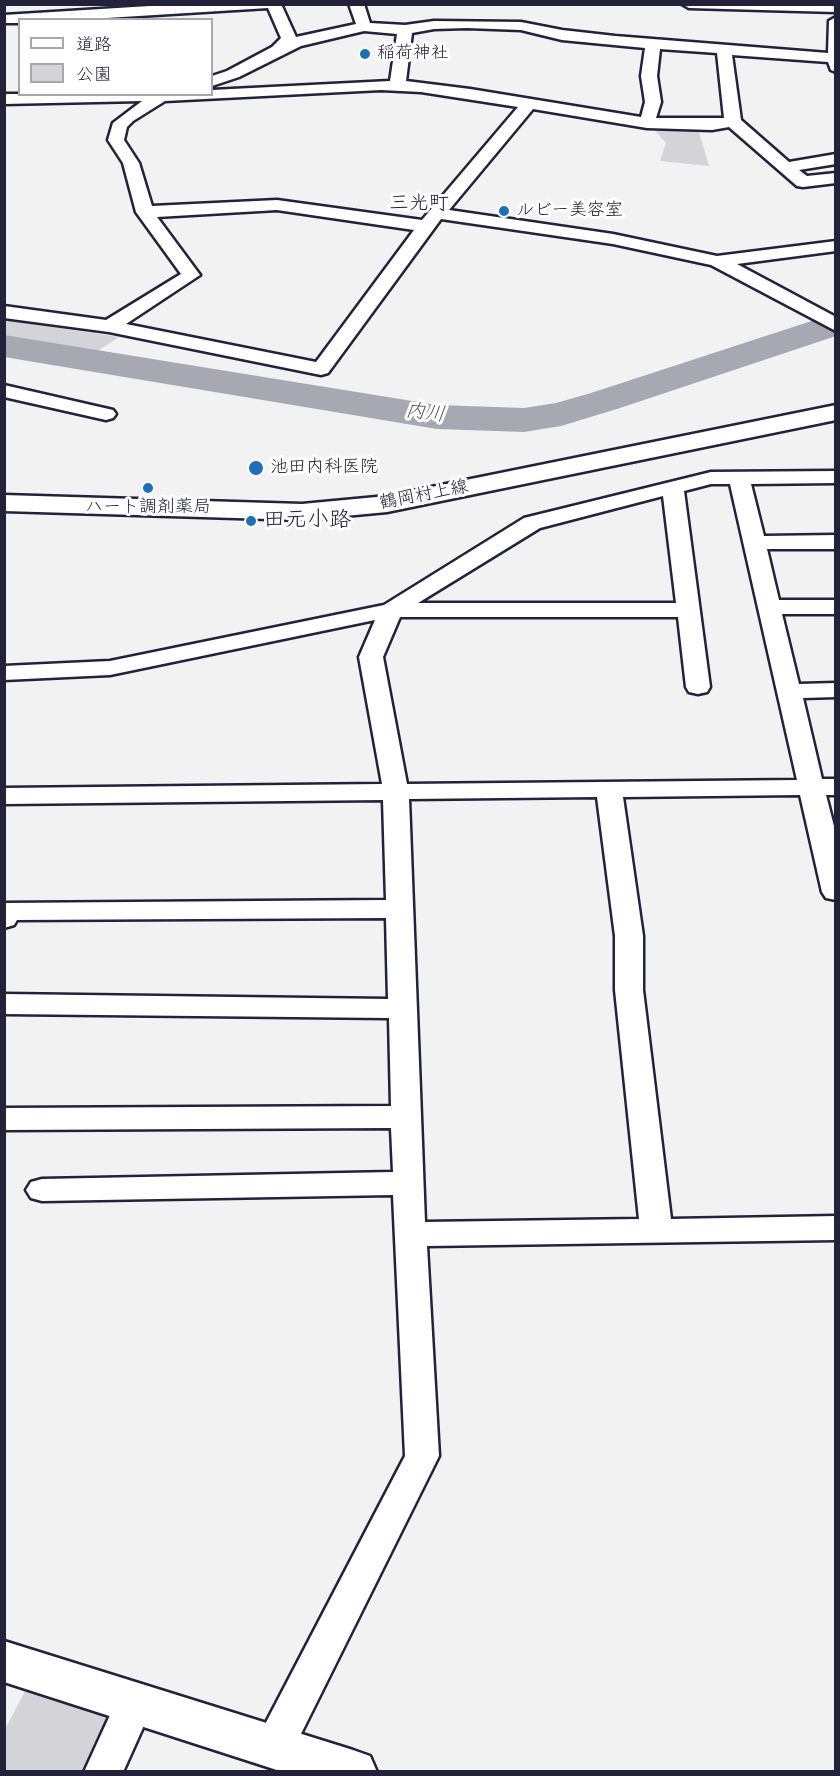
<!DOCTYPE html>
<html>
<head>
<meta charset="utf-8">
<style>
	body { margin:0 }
	#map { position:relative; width:840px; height:1776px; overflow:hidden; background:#f2f2f3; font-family:Mynerve,"Klee One",sans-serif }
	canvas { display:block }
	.frame { position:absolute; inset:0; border:6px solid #22223b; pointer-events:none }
	.legend { position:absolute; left:18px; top:18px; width:195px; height:78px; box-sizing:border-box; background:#fff; border:2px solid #a7a7b1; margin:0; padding:8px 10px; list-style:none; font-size:18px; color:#22223b }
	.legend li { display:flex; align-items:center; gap:12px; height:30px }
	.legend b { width:30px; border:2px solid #a7a7b1 }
</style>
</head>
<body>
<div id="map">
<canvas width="840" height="1776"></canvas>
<div class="frame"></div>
<ul class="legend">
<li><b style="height:8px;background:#fff"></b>道路</li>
<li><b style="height:16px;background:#d3d3d8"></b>公園</li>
</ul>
</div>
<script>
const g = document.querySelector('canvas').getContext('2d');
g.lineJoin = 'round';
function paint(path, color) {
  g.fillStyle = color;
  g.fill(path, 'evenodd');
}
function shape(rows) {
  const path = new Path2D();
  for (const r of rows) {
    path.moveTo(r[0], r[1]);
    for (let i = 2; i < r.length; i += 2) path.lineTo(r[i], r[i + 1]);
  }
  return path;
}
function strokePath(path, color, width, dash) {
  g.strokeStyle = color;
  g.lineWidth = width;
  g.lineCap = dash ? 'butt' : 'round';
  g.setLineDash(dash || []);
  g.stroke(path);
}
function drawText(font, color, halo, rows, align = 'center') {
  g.font = font + ' Mynerve,"Klee One",sans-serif';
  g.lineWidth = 6;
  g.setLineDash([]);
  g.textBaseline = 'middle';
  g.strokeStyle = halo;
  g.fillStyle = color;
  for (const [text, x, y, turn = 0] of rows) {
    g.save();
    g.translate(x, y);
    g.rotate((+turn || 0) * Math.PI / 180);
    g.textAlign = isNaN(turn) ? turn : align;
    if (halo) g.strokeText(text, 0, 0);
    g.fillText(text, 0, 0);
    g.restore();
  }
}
paint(shape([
	[650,125,698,129,709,166,660,161,666,143],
	[4,320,5,320,119,337,93,354,5,340],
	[31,1680,118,1711,89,1771,5,1771,4,1731]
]), '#d3d3d8');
paint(shape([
	[836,313,836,336,617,409,561,426,524,432,437,429,4,357,4,335,437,405,524,408,556,403,591,393,836,313]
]), '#a8a8b2');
const street = shape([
	[182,4,281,4,296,37,356,24,349,4,364,4,370,23,405,25,434,21,521,22,562,30,615,36,828,53,829,21,836,17,836,72,831,70,828,62,732,55,741,120,789,162,836,154,836,164,799,170,807,176,836,173,836,183,803,187,797,186,729,127,712,130,647,128,533,109,449,210,613,234,717,256,836,241,836,251,737,264,836,317,836,331,711,265,613,244,441,219,328,373,321,375,109,332,4,318,4,306,106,320,181,274,136,212,123,163,108,140,113,123,142,101,4,104,4,94,212,94,212,90,390,81,397,34,364,31,301,46,239,77,212,86,212,76,227,71,272,47,281,38,268,8,74,20,20,20,20,23,4,23,4,15,182,4],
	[467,28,521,30,562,40,645,48,641,76,645,102,641,117,470,89,406,81,412,33,434,29,467,28],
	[660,49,717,53,724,118,656,118,661,102,657,76,660,49],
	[381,90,421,92,518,107,422,220,277,200,152,206,139,163,124,140,127,127,133,121,165,101,381,90],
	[277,210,414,230,316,362,126,324,200,275,157,217,277,210],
	[682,4,836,4,836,12,689,8,682,4],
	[4,385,113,410,116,414,113,418,106,420,4,397,4,385],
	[836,471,836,483,751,484,764,536,836,535,836,549,767,549,779,600,836,600,836,614,782,614,799,684,836,683,836,697,803,698,822,779,836,779,836,795,826,795,836,834,836,900,826,898,822,892,800,795,623,797,643,936,643,990,671,1219,836,1216,836,1240,427,1246,439,1456,288,1760,274,1765,260,1760,254,1747,260,1734,405,1456,393,1195,42,1201,31,1198,26,1190,31,1182,42,1179,393,1172,391,1128,4,1130,4,1108,391,1106,389,1018,4,1014,4,994,388,999,386,918,17,920,14,925,4,928,4,903,386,900,383,800,4,804,4,788,382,784,359,657,375,620,110,675,4,680,4,666,110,661,384,605,524,518,711,472,836,471],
	[711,484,730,484,797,780,407,784,383,657,400,617,678,617,686,687,689,692,698,694,707,692,710,687,684,491,711,484],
	[663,496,676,603,418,603,540,528,663,496],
	[597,797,615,936,615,990,639,1219,425,1222,409,799,597,797],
	[135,1686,149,1691,154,1703,123,1772,84,1772,121,1691,135,1686]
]);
const secondary = shape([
	[836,405,836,420,387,512,302,520,4,511,4,495,302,504,387,496,836,405],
	[4,1641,353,1750,370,1756,377,1772,283,1772,4,1682,4,1641]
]);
strokePath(street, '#22223b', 5);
strokePath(secondary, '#22223b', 5);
paint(street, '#fff');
paint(secondary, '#fff');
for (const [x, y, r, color] of [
	[365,54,6,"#1f6fb2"],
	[504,211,6,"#1f6fb2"],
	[256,468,8,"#1f6fb2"],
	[148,488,6,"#1f6fb2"],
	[251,521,6,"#1f6fb2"]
]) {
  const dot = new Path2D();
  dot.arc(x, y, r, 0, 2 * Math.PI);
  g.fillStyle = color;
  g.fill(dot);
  strokePath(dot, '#fff', 2);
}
drawText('18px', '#22223b', '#fff', [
	["稲荷神社",377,54],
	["ルビー美容室",516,211],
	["池田内科医院",270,468],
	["ハート調剤薬局",148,508,"center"]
], 'left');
drawText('18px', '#22223b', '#fff', [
	["鶴岡村上線",424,496,-11]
]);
drawText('20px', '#22223b', '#fff', [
	["三光町",419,205]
]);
drawText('italic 20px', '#58586b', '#fff', [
	["内川",425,414,7]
]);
drawText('22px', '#22223b', '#fff', [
	["田元小路",263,521]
], 'left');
</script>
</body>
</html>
